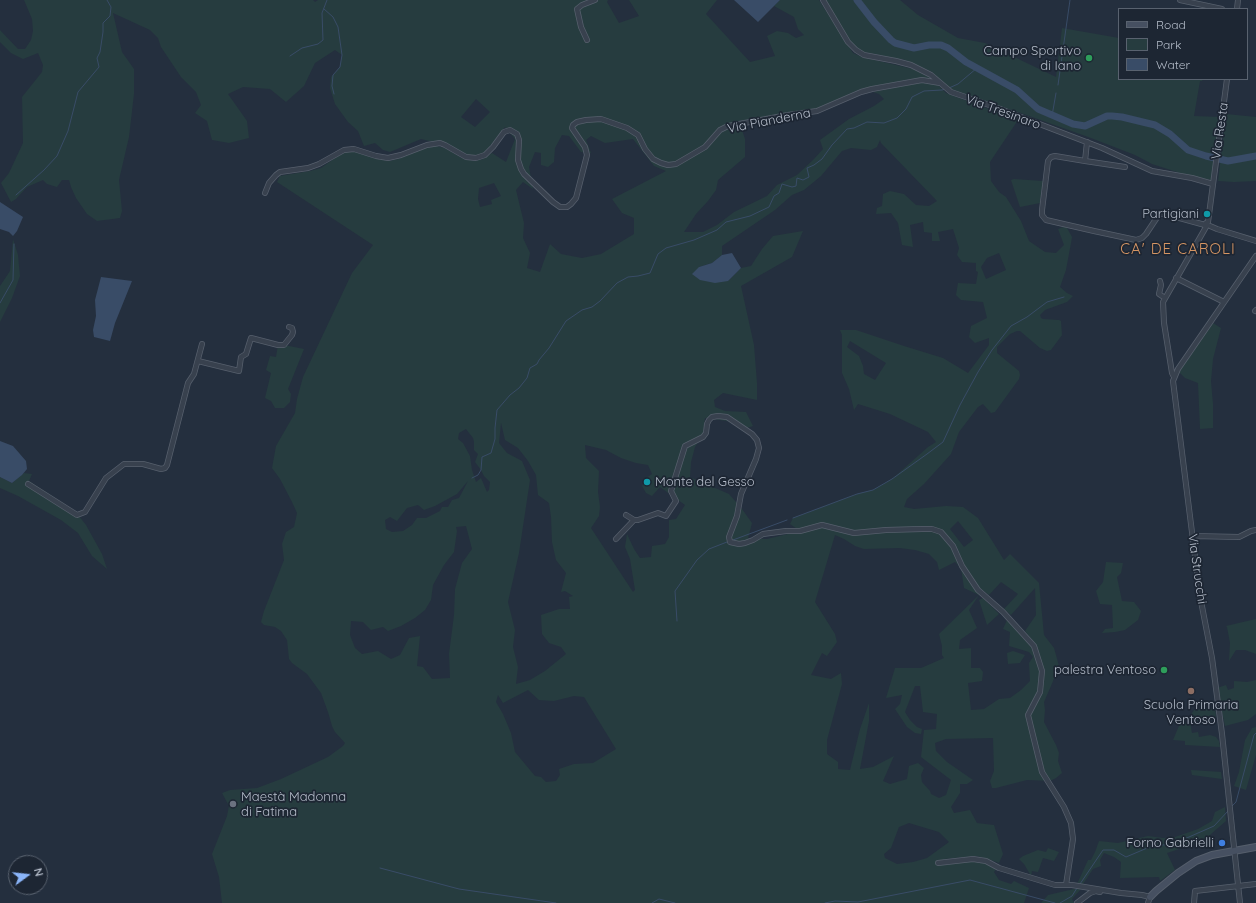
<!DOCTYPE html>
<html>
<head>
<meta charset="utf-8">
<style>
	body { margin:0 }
	#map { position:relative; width:1256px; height:903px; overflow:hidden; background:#242f3e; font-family:Quicksand,sans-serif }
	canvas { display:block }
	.legend { position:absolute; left:1118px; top:8px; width:130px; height:72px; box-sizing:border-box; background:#1d2633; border:1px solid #59626f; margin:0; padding:5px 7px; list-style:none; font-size:12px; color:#b4bcc9 }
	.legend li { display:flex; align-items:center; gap:8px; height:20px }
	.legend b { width:20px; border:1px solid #59626f }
	.north { position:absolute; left:8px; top:855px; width:40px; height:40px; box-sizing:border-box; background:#1d2633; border:1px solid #59626f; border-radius:50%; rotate:75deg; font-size:11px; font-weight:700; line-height:16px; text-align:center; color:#b4bcc9 }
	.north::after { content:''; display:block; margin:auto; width:14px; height:18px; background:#8ab4f8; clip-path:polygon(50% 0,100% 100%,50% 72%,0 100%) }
</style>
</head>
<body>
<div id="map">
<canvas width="1256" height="903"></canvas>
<ul class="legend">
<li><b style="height:5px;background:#465061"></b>Road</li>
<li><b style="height:11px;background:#263c3f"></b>Park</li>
<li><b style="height:11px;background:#394c67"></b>Water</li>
</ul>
<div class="north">N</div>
</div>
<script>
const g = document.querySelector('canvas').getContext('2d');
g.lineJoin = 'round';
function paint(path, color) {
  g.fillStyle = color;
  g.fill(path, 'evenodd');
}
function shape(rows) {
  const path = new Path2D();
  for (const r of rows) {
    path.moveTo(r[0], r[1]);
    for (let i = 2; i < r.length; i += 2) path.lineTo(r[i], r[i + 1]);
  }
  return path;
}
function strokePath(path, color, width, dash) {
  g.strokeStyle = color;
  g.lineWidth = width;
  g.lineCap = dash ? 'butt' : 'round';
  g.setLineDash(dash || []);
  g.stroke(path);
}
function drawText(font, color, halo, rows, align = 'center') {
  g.font = font + ' Quicksand,sans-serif';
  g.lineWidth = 3.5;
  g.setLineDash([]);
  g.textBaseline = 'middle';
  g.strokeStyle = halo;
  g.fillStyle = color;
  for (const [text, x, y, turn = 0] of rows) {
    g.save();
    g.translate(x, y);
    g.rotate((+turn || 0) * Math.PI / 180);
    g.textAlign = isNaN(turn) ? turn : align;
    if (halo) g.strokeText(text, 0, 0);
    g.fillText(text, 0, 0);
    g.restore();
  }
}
paint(shape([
	[24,0,313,0,315,2,318,0,608,0,607,2,619,23,639,16,629,0,717,0,706,14,750,62,775,56,767,36,777,31,788,33,796,38,804,35,798,29,794,17,774,6,780,0,819,0,853,53,862,57,913,69,932,79,946,93,1018,120,990,162,991,181,999,192,1006,197,1021,221,1029,241,1045,252,1056,253,1064,245,1058,229,1066,226,1072,237,1071,243,1066,270,1060,287,1067,293,1073,296,1067,302,1045,310,1040,315,1041,318,1043,319,1059,320,1061,321,1062,335,1051,350,1047,351,1040,348,1020,331,1017,331,1010,334,997,347,997,353,1019,371,1020,375,1019,379,995,412,991,413,983,404,978,407,959,432,951,454,924,484,907,499,904,507,914,509,946,506,963,507,978,518,1004,560,1010,554,1039,583,1044,635,1054,648,1059,666,1051,686,1044,702,1045,710,1044,722,1056,745,1059,753,1058,761,1062,773,1056,778,1050,781,1027,780,996,788,992,788,990,781,994,771,993,738,946,739,935,743,936,751,947,762,973,780,967,784,960,784,960,793,951,807,954,813,970,810,977,823,994,825,1003,854,999,863,988,859,976,856,944,859,945,864,974,861,986,863,997,868,994,872,999,880,1011,884,1014,881,1029,888,1024,903,222,903,219,877,212,854,227,816,229,806,222,793,230,790,257,788,281,779,328,757,343,746,345,743,335,732,332,726,328,712,321,693,307,674,292,663,289,659,287,640,281,631,275,627,264,625,261,622,264,611,284,560,282,544,286,532,294,527,297,513,292,502,280,479,272,468,276,446,295,413,297,399,303,377,352,273,373,245,277,182,280,176,310,171,321,168,345,151,353,150,374,158,389,161,398,159,426,148,436,146,445,148,460,157,474,161,483,159,492,153,506,162,515,139,505,127,495,140,490,146,487,152,471,158,445,145,421,139,390,152,383,150,375,143,364,146,358,131,348,122,335,104,330,88,331,77,340,67,342,55,335,50,315,63,304,86,286,102,270,89,243,87,228,94,247,121,249,138,229,143,212,140,207,121,195,113,201,105,196,92,181,77,161,47,158,38,150,30,113,13,122,52,134,69,134,94,129,137,119,180,122,211,120,218,97,221,87,214,76,198,71,187,69,180,62,180,57,187,47,184,43,180,27,187,16,199,11,202,1,183,9,173,23,143,22,97,42,72,43,65,38,53,23,59,11,53,0,42,0,30,18,49,25,49,31,40,33,31,32,19],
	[911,79,913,84,873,92,879,94,884,99,874,106,849,119,820,140,823,149,814,159,797,175,777,185,767,196,734,212,717,225,703,232,684,232,696,214,708,201,716,190,718,180,745,157,745,139,739,121,785,113,803,111,818,108,861,89],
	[476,99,490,112,475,127,461,117],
	[562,135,569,136,581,152,591,153,586,140,591,136,605,143,633,139,654,166,666,171,612,199,622,213,634,218,634,234,601,254,582,258,561,254,550,244,540,272,527,268,530,253,523,238,524,223,516,190,523,182,533,189,529,167,535,152,541,153,541,165,548,167,554,162,555,148],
	[880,140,881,143,937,201,929,206,916,205,904,194,890,191,883,194,882,206,877,208,876,214,891,213,898,223,902,245,913,247,910,225,923,222,924,232,932,233,932,241,940,241,938,232,953,229,959,248,957,255,962,262,976,263,976,271,978,272,976,284,958,283,956,295,961,300,983,302,987,318,971,326,969,337,975,343,989,338,989,345,968,373,943,358,904,346,856,330,840,330,842,335,842,373,849,389,854,410,858,404,890,414,928,432,936,442,928,447,892,479,873,490,857,494,793,518,790,524,800,531,767,539,748,538,752,523,742,509,729,494,690,477,691,462,695,447,703,434,705,418,727,421,747,428,753,426,746,412,725,411,715,407,714,400,723,393,757,400,757,383,754,345,741,286,792,257,803,231,773,236,762,249,751,266,741,268,728,281,699,267,712,263,722,255,722,246,775,210,792,195,804,190,821,176,842,151,851,148,871,150,877,147],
	[494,183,501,196,491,200,492,204,480,207,478,199,479,188],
	[999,253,1006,270,986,279,981,267,987,258],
	[850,341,886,363,875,380,864,374,863,366,859,356,847,347],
	[501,423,505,440,518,448,528,461,536,475,538,495,549,503,551,517,552,542,556,560,566,573,561,592,565,591,573,596,569,597,570,609,559,609,541,615,542,634,549,643,561,647,566,654,545,671,530,680,516,684,518,667,513,647,515,630,508,602,519,553,530,480,522,461,507,453,499,443],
	[466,429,473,438,474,442,474,450,478,454,475,462,481,470,484,476,490,482,489,490,487,492,481,478,476,482,472,470,470,456,463,443,458,439,459,433],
	[585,445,606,450,621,458,636,463,648,465,652,474,646,478,642,486,646,493,652,496,660,487,685,505,676,519,669,520,669,537,665,544,652,546,651,557,640,558,634,549,627,534,625,547,630,559,635,590,633,592,591,528,599,516,600,507,598,492,599,471,586,458],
	[468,481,459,498,452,500,448,507,442,507,440,511,426,518,417,518,412,525,403,531,392,532,386,529,385,520,390,517,397,521,407,508,418,505,424,510,435,506,457,494],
	[958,521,973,540,964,547,950,529],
	[466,526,472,549,462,563,455,589,454,615,449,654,450,678,432,679,423,667,417,666,420,636,409,638,400,655,391,659,378,651,362,654,355,648,350,635,351,621,363,622,371,630,383,627,388,631,401,626,415,618,425,610,431,600,433,585,444,565,454,552,457,531,456,527],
	[835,535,844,539,855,546,864,549,900,548,915,550,929,554,937,562,939,570,955,562,961,568,964,588,979,595,939,634,942,646,942,655,944,658,921,668,895,668,886,698,902,695,900,704,895,709,907,727,915,733,921,734,922,729,917,727,910,720,905,712,915,686,920,686,923,712,937,714,936,729,924,730,921,757,951,780,946,795,939,798,931,794,930,791,922,782,921,775,924,768,918,763,909,766,907,779,890,784,883,781,894,756,873,767,860,769,869,721,869,703,860,729,850,770,838,769,838,762,827,754,827,740,842,684,841,673,831,679,811,675,822,653,827,656,837,642,835,634,815,602],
	[1001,582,1018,594,1004,609,1011,615,1035,588,1036,615,1025,631,1032,640,1032,645,1007,620,1003,629,1010,632,1009,646,1029,652,1033,657,1029,663,1030,681,1021,690,1010,698,999,699,984,709,971,710,968,683,982,681,983,672,980,668,971,668,971,648,959,649,960,640,977,628,969,610,979,595,978,587,989,595],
	[528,690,539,700,554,701,574,696,584,697,616,749,593,763,574,764,559,769,560,775,556,781,546,782,541,777,535,776,515,752,511,733,503,714,496,702,498,695,503,703],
	[909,823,939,832,949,842,927,858,913,862,897,864,885,858,884,854,891,848,899,827],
	[825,0,900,0,918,15,958,38,985,43,1056,77,1062,28,1119,38,1119,79,1203,79,1202,81,1200,81,1194,116,1221,117,1211,180,1183,174,1152,164,1135,155,1091,138,1018,112,958,93,945,86,932,72,905,60,864,52,853,46],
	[1226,114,1256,117,1256,181,1234,182,1218,181],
	[1014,179,1043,181,1040,203,1020,207,1011,180],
	[13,239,18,255,20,276,12,298,0,322,0,286,10,271],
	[1213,323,1221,328,1213,359,1211,381,1213,404,1213,428,1200,429,1198,383,1185,378,1179,372],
	[278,345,284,345,304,349,288,389,291,394,290,402,284,408,275,408,271,401,265,398,271,373,266,370,270,356,276,357],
	[24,473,32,474,29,481,75,511,86,525,102,554,107,569,92,556,78,533,61,520,18,496,0,488,0,477,12,483],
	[1106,562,1123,563,1121,573,1117,577,1122,601,1134,602,1141,611,1138,620,1125,630,1115,632,1102,633,1105,629,1113,628,1112,605,1100,604,1096,591,1103,582],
	[983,598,999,614,987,625,979,600],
	[1256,619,1256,654,1245,650,1236,650,1229,661,1230,643,1227,627,1226,626],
	[1013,651,1025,655,1020,663,1008,664,1007,653],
	[1256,680,1256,714,1248,720,1225,726,1217,688,1226,685,1228,690,1234,688,1234,681,1247,682],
	[1215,707,1216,718,1190,722,1192,733,1198,732,1199,737,1210,735,1216,737,1219,741,1220,747,1185,745,1185,741,1173,740,1181,721,1185,723,1194,710],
	[1256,727,1256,755,1246,790,1234,786,1239,772,1245,740,1252,728],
	[1191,770,1221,772,1222,779,1192,775],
	[1225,807,1226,821,1211,834,1206,840,1167,853,1175,870,1160,881,1159,877,1120,878,1121,862,1114,857,1104,853,1100,860,1101,866,1093,869,1083,884,1077,884,1088,860,1091,860,1095,852,1099,841,1118,843,1148,836,1163,838,1175,837,1198,829,1212,821,1215,812],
	[1048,848,1059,852,1054,861,1043,858,1038,872,1032,871,1031,876,1024,864,1019,859,1023,856,1038,850,1046,852],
	[1074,889,1081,889,1072,899,1074,903,1041,903,1048,895]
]), '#263c3f');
paint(shape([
	[734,0,780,0,758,22],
	[0,202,23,217,17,231,13,236,9,232,0,229],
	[732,253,741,268,728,281,715,283,700,280,692,274,699,267,712,263,722,255],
	[101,277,132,281,115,323,110,341,94,337,93,330,96,316,95,300],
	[0,441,13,446,26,461,27,469,22,475,12,483,0,477]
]), '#394c67');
strokePath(shape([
	[324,9,333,17,338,27,342,55,340,67,333,75,332,86,334,94],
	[290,56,302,48,318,44,323,40,322,13,327,0],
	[1058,85,1070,0],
	[949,88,958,84,977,68],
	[1052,116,1056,93],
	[16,195,44,170,57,156,68,131,78,92,99,67,97,58,100,52,103,32,103,23,110,16,111,7,107,0],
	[0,303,13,280,14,244],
	[472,478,478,475,481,470,482,457,491,453,495,439,495,428,497,410,510,395,519,388,527,378,530,368,537,364,539,360,549,348,566,321,582,310,592,307,600,301,617,283,628,277,638,276,650,273,658,254,666,248,694,240,717,230,726,222,750,216,769,207,774,196,779,193,782,184,792,187,796,186,797,178,803,180,809,177,807,168,814,165,822,159,832,145,847,129,854,128,867,122,884,123,897,118,906,109,912,97,924,91,942,90,946,89],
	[793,518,857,494,873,490,892,479,927,454,943,442,960,405,978,372,992,350,1011,326,1027,317,1047,302,1064,297],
	[733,540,787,520],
	[677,621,675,591,697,560,709,549,727,542],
	[1231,807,1236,802,1254,735,1256,733],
	[380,868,459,889,556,903],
	[1080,884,1103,850,1114,850,1126,857,1152,846,1173,844,1214,826,1228,811],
	[652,903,659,899,675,903],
	[825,903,835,901,858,902,970,880,1055,903],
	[1060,903,1072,896,1077,888]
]), '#394c67', 1);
strokePath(shape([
	[857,0,874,22,891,40,895,43,914,48,929,45,941,45,948,48,966,62,1017,90,1038,109,1073,124,1085,126,1107,116,1112,116,1122,117,1155,125,1170,134,1188,150,1206,156,1228,161,1256,156]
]), '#394c67', 7);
const street = shape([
	[823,0,848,42,856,50,864,55,896,61,911,65,931,75,951,92,995,107,1102,148,1152,171,1192,178,1213,184],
	[1180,0,1222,9],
	[1237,9,1238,0],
	[587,40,581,27,577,9,582,5,595,0],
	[1087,142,1085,161,1055,156,1051,157,1048,161,1042,210,1042,215,1046,220,1094,231,1136,240,1142,238,1146,234,1158,216,1160,214,1165,214,1205,225],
	[1085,161,1125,167],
	[265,193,269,183,276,175,280,172,308,168,319,164,344,150,354,149,376,156,388,158,401,155,427,145,440,143,445,145,466,157,476,158,485,155,493,147,504,132,510,130,517,134,519,140,518,160,521,169,524,174,553,202,560,207,567,207,571,204,576,198,587,155,585,147,572,128,573,125,577,122,586,120,601,119,627,128,638,135,645,149,653,159,661,163,668,165,676,164,705,147,720,130,728,126,788,115,817,111,861,92,872,89,922,80,940,83],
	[1210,226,1217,229,1256,241],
	[1176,278,1224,302],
	[1160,281,1161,285,1159,294,1165,298],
	[1255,311,1256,310],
	[198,361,239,371,241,357,246,354,251,338,278,345,284,345,292,335,293,332,292,328,289,327],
	[1174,377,1172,373,1164,323,1163,302,1206,227,1206,223,1208,222,1227,79],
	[28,484,77,515,85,512,106,478,124,464,143,464,161,469,165,468,167,465,188,383,194,374,202,344],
	[626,515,634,520,638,520,658,513,666,516,676,501,671,491,685,446,703,437,706,433,707,424,709,420,712,417,718,416,727,417,752,434,757,440,759,448,756,459,741,494,737,516,729,537,730,542,739,544,745,543,753,540,763,534,786,531,800,531,822,525,854,533,886,530,922,529,932,529,941,532,953,546,962,566,978,590,1003,612,1034,646,1042,671,1040,692,1028,715,1042,772,1064,807,1071,823,1073,839,1066,885],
	[1193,536,1239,537,1251,531,1256,530],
	[616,539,634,520],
	[938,863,973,859,986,861,999,868,1055,885,1072,885,1121,893,1142,895,1150,897,1148,903],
	[1077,903,1090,893,1096,891,1100,892],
	[1194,903,1195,891,1256,884],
	[1240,903,1222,734,1212,658,1200,596,1173,381,1178,369,1256,256]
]);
const secondary = shape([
	[1150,897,1156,891,1178,873,1196,861,1212,855,1256,847]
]);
strokePath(street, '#565f6c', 6);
strokePath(secondary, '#565f6c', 8);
strokePath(street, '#38414e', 4.5);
strokePath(secondary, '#465061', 6);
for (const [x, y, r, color] of [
	[1089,58,4,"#2e9e5b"],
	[1207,214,4,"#0f9aa8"],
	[647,482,4,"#0f9aa8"],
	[1164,670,4,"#2e9e5b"],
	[1191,691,4,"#8d6e63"],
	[233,804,4,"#6b7280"],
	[1222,843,4,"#3f7fe0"]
]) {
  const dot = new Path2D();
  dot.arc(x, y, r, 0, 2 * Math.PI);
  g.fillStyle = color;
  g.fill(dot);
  strokePath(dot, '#1d2633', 1.5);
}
drawText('13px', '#b4bcc9', '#1d2633', [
	["Campo Sportivo",1081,51],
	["di Iano",1081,66],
	["Partigiani",1199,214],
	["Monte del Gesso",655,482,"left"],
	["palestra Ventoso",1156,670],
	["Scuola Primaria",1191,705,"center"],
	["Ventoso",1191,720,"center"],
	["Maestà Madonna",241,797,"left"],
	["di Fatima",241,812,"left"],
	["Forno Gabrielli",1214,843]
], 'right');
drawText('13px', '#b4bcc9', '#1d2633', [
	["Via Tresinaro",1003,112,20],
	["Via Pianderna",769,121,-11],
	["Via Resta",1220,131,-82],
	["Via Strucchi",1197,569,82]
]);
g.letterSpacing = '1px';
drawText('15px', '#d59563', '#1d2633', [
	["CA' DE CAROLI",1178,249]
]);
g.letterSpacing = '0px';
</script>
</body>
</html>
